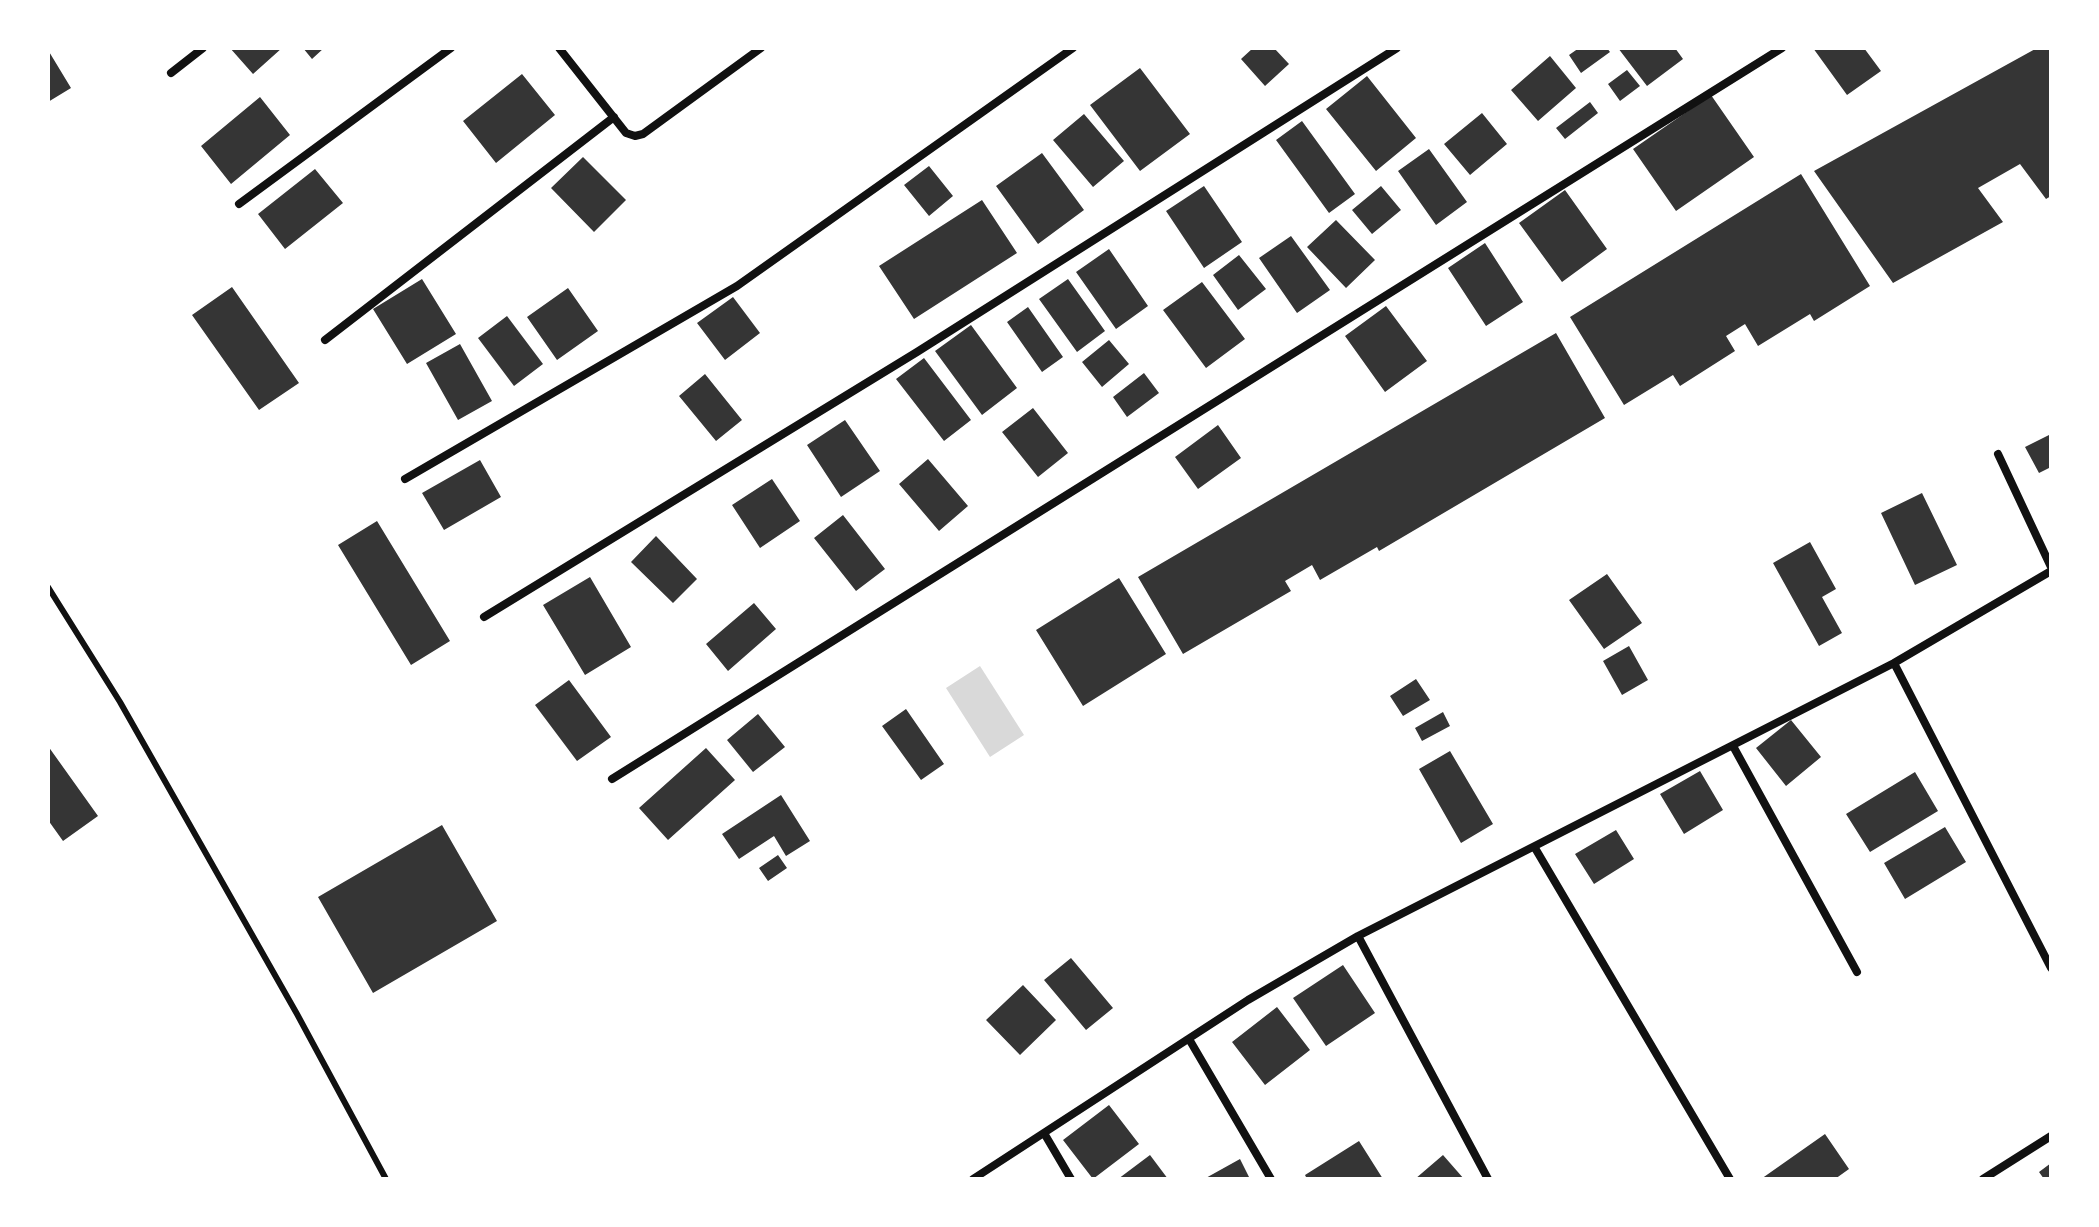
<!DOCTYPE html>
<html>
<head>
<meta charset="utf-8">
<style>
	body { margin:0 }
	#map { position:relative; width:2099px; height:1227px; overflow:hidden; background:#fff; font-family:"Source Sans 3",sans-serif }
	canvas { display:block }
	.frame { position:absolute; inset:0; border:50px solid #fff; pointer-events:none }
</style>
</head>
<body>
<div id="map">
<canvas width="2099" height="1227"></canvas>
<div class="frame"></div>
</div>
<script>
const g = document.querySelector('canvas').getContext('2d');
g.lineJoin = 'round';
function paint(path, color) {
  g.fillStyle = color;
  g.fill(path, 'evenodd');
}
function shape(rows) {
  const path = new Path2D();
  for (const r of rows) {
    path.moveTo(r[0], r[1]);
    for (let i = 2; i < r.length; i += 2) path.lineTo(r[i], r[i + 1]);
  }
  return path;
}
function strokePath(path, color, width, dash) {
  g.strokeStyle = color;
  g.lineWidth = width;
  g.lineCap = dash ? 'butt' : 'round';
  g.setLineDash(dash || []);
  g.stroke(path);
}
paint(shape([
	[980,666,1024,735,990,757,946,688]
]), '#d9d9d9');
paint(shape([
	[230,48,282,48,253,74],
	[303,48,324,48,312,59],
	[1253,48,1274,48,1289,64,1265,86,1241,59],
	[1579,48,1607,48,1610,52,1581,73,1569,55],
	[1618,48,1675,48,1683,59,1647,86],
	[1813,48,1864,48,1881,71,1847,95],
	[2037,48,2051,48,2051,196,2046,199,2020,164,1978,188,2003,222,1893,283,1814,171],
	[48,50,71,88,48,102],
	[1550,56,1576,88,1538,121,1511,90],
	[1140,68,1190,134,1140,171,1090,105],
	[1627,70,1640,86,1620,101,1608,84],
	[522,74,555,115,496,163,463,121],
	[1367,76,1416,138,1376,171,1326,109],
	[1711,95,1754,157,1676,211,1633,149],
	[260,97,290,135,231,184,201,146],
	[1590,102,1598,113,1565,139,1556,128],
	[1482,113,1507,144,1470,175,1444,144],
	[1084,114,1124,161,1093,187,1053,140],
	[1302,121,1355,194,1329,213,1276,140],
	[1429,149,1467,202,1436,225,1398,171],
	[1042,153,1084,210,1038,244,996,186],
	[583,157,626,200,594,232,551,188],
	[929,166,953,196,929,216,904,185],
	[315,169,343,203,285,249,258,214],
	[1801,174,1870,286,1814,321,1810,314,1758,346,1745,324,1726,336,1735,351,1680,386,1673,375,1624,405,1570,317],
	[1204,186,1242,242,1204,268,1166,211],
	[1381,186,1401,210,1372,234,1352,210],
	[1565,190,1607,249,1562,282,1519,223],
	[982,200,1017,253,914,319,879,266],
	[1336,220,1375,260,1346,288,1307,247],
	[1291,236,1330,290,1297,313,1259,258],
	[1485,243,1523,302,1486,326,1448,268],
	[1109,249,1148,306,1116,329,1076,272],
	[1239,255,1266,289,1238,310,1213,275],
	[422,279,456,334,407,364,373,309],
	[1068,279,1105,331,1077,352,1039,299],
	[1202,282,1245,339,1206,368,1163,310],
	[232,287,299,383,259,410,192,315],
	[568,288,598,331,557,360,527,317],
	[733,297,760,333,725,360,697,323],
	[1386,306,1427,361,1385,392,1345,336],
	[1028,307,1063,357,1042,372,1007,322],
	[507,316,543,364,514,386,478,338],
	[971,325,1017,388,982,415,935,351],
	[1556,333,1605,418,1379,551,1377,547,1320,580,1312,565,1285,581,1291,591,1183,654,1138,577],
	[1109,340,1129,364,1102,387,1082,362],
	[460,344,492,401,458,420,426,363],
	[924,358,971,420,944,441,896,379],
	[1144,373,1159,393,1127,417,1113,397],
	[705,374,742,420,716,441,679,396],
	[1033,408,1068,453,1038,477,1002,432],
	[845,420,880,471,841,497,807,445],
	[1218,425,1241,458,1198,489,1175,457],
	[2051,434,2051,467,2039,473,2025,447],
	[928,459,968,506,939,531,899,484],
	[480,460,501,497,444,530,422,493],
	[772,479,800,521,760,548,732,505],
	[1922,493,1957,565,1915,585,1881,513],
	[843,515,885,569,856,591,814,538],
	[377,521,450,641,411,665,338,545],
	[656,536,697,579,673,603,631,562],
	[1810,542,1836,589,1822,597,1842,633,1819,646,1773,563],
	[1607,574,1642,623,1604,649,1569,600],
	[590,577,631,647,585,675,543,605],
	[1119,578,1166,654,1083,706,1036,630],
	[754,603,776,629,728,671,706,644],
	[1629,646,1648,680,1622,695,1603,661],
	[1416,679,1430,700,1403,716,1390,696],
	[569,680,611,737,577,761,535,705],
	[906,709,944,764,921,780,882,726],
	[1443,712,1450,726,1422,741,1415,728],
	[758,714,785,747,753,772,727,740],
	[1791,720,1821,757,1786,786,1756,748],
	[48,746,98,816,63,841,48,820],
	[706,748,735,780,668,840,639,808],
	[1450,751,1493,824,1461,843,1419,769],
	[1700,771,1723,810,1684,834,1660,794],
	[1915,772,1938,811,1870,852,1846,814],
	[781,795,810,841,786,856,774,836,739,859,722,834],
	[442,825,497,921,373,993,318,897],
	[1945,827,1966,862,1905,899,1884,863],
	[1616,830,1634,859,1594,884,1575,854],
	[778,855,787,868,768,881,759,868],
	[1071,958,1113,1008,1086,1030,1044,980],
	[1343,965,1375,1013,1326,1046,1293,998],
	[1023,985,1056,1020,1020,1055,986,1020],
	[1277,1007,1310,1050,1265,1085,1232,1042],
	[1109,1105,1139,1144,1093,1179,1063,1140],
	[1825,1134,1849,1169,1835,1179,1761,1179],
	[1359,1141,1383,1179,1307,1179,1305,1175],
	[1150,1155,1168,1179,1118,1179],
	[1443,1155,1464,1179,1415,1179],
	[1240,1159,1250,1179,1204,1179],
	[2051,1163,2051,1179,2044,1179,2039,1172]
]), '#353535');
strokePath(shape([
	[48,587,120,702,297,1014,386,1179]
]), '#111', 6);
strokePath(shape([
	[559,48,626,133,635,136,643,134,761,48],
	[171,73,203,48],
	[239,204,451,48],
	[325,340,614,117],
	[1998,454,2051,567],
	[405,479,737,286,1073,48],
	[484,617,917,352,1397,48],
	[1894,663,2051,968],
	[1733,746,1857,972],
	[612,779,1782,48],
	[1535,848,1730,1179],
	[1358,936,1488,1179],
	[1189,1039,1271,1179],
	[1044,1133,1071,1179],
	[973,1179,1248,1000,1358,936,1894,663,2051,571],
	[1983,1179,2051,1136]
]), '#111', 8);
</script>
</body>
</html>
